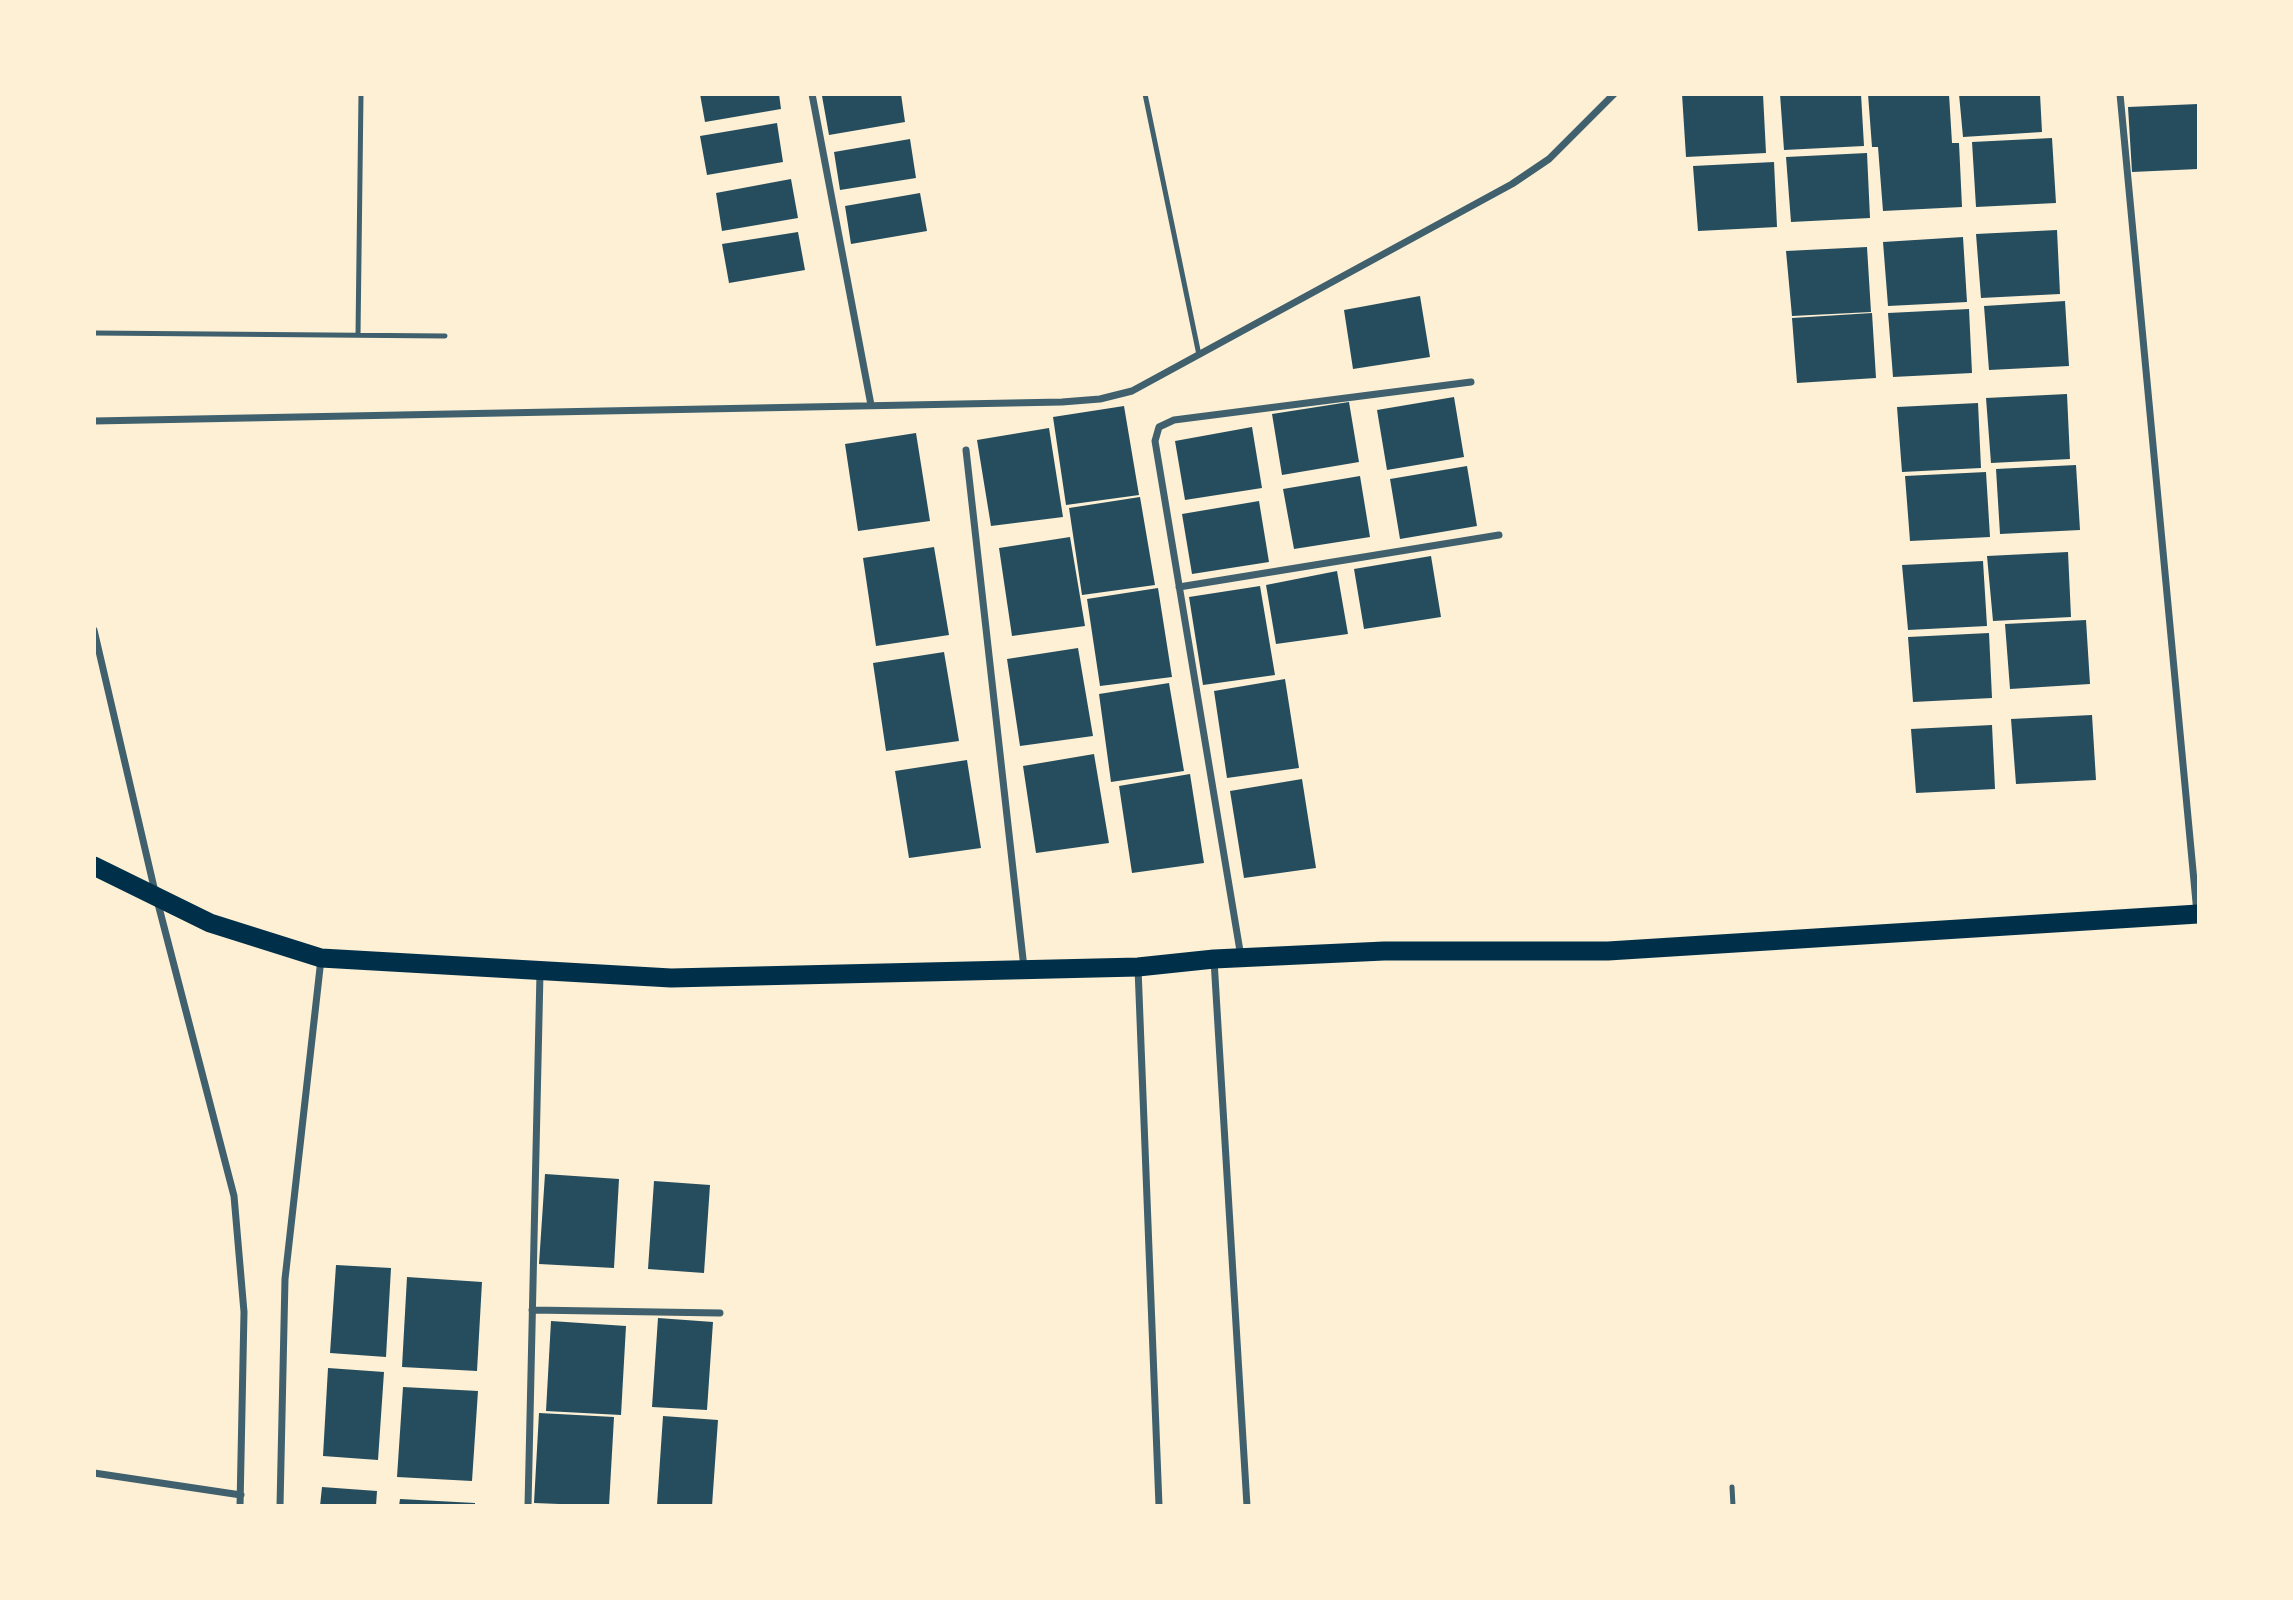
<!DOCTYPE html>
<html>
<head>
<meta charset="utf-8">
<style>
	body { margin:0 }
	#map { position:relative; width:2293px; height:1600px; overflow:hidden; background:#fdf0d5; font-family:Signika,sans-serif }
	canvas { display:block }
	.frame { position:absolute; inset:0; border:96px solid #fdf0d5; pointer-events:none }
</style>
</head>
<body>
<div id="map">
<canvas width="2293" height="1600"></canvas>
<div class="frame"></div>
</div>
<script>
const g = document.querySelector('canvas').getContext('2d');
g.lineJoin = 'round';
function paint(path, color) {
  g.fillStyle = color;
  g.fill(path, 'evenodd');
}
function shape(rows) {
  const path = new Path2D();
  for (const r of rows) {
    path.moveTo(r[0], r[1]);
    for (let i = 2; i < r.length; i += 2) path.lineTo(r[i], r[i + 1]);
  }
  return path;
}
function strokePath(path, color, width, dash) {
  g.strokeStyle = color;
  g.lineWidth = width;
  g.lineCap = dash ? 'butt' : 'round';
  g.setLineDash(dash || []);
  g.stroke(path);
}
paint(shape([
	[700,94,779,94,781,109,705,122],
	[834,94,901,94,905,122,829,135,822,96],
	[1682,94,1763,94,1766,153,1686,157],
	[1780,94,1861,94,1864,146,1784,150],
	[1868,94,1949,94,1952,143,1959,143,1962,207,1883,211,1878,147,1872,147],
	[1959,94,2040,94,2042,132,1963,137],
	[2198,104,2198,169,2132,172,2128,107],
	[777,123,783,162,707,175,700,136],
	[2052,138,2056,203,1976,207,1972,142],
	[910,139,916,178,840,190,834,152],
	[1867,153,1870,218,1791,222,1786,157],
	[1774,162,1777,227,1698,231,1693,166],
	[791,179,798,218,722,231,716,193],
	[920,193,927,231,851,244,845,206],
	[2057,230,2060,294,1981,298,1976,234],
	[798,232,805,270,729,283,722,244],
	[1963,237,1967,302,1888,306,1883,242],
	[1867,247,1871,312,1792,316,1786,251],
	[1420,296,1430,357,1353,369,1344,310],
	[2065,301,2069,366,1989,370,1984,306],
	[1969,309,1972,373,1893,377,1888,313],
	[1872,313,1876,378,1797,383,1792,318],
	[2067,394,2070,459,1991,463,1986,398],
	[1454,397,1464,457,1387,470,1377,410],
	[1349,402,1359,462,1282,475,1272,414],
	[1978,403,1981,468,1902,472,1897,407],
	[1124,406,1139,495,1066,505,1053,417],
	[1252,427,1262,488,1185,500,1175,441],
	[1049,428,1063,517,991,526,977,440],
	[916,433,930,521,858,531,845,444],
	[2076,465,2080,530,2000,534,1996,469],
	[1467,466,1477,526,1400,539,1390,479],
	[1986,472,1990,537,1910,541,1905,476],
	[1360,476,1370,537,1294,549,1283,489],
	[1140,497,1155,585,1082,595,1069,508],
	[1259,501,1269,562,1192,574,1182,514],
	[1070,537,1085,626,1012,636,999,548],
	[934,547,949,635,876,646,863,558],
	[2068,552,2071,617,1993,621,1987,556],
	[1431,556,1441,617,1364,629,1354,569],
	[1983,561,1987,626,1908,630,1902,565],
	[1337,571,1348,634,1276,644,1266,585],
	[1260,586,1275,675,1203,685,1189,597],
	[1158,588,1172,677,1100,686,1087,599],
	[2086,620,2090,684,2010,689,2005,624],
	[1989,633,1992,698,1913,702,1908,637],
	[1078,648,1093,736,1020,746,1007,659],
	[944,652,959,741,886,751,873,663],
	[1285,679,1299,768,1227,778,1214,691],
	[1169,683,1184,771,1111,782,1099,694],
	[2092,715,2096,780,2016,784,2011,719],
	[1992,725,1995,789,1916,793,1911,729],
	[1094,754,1109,843,1036,853,1023,766],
	[967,760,981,848,909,858,895,771],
	[1190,774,1204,863,1132,873,1119,786],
	[1302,779,1316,868,1244,878,1230,791],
	[545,1174,619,1179,614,1268,539,1264],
	[654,1181,710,1185,704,1273,648,1269],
	[336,1265,391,1268,386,1357,330,1353],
	[407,1277,482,1282,477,1371,402,1367],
	[658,1318,713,1322,707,1410,652,1407],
	[551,1321,626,1326,621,1415,546,1411],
	[328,1368,384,1372,378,1460,323,1456],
	[403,1387,478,1391,472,1481,397,1477],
	[539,1413,614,1417,609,1506,534,1503],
	[663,1416,718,1420,712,1506,657,1505],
	[322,1487,377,1491,376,1506,320,1506],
	[400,1499,475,1503,475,1506,399,1506]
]), '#264d5e');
strokePath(shape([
	[1145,94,1199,355],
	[94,333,445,336],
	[358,335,361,94],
	[1732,1487,1733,1506]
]), '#3f606c', 5);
strokePath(shape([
	[812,94,871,405],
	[2120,94,2197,913],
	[94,421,1062,402,1100,399,1132,391,1512,184,1549,159,1614,94],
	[966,450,1024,968],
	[1179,587,1499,535],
	[94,630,156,896,234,1196,244,1312,240,1506],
	[1241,957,1155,441,1159,427,1174,420,1471,382],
	[1214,960,1247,1506],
	[1138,968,1159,1506],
	[532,1310,720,1313],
	[94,1473,241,1495],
	[280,1506,285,1279,321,959],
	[528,1506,540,973]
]), '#3f606c', 7);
strokePath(shape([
	[94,866,210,923,321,958,671,978,1138,967,1214,959,1384,951,1608,951,2198,914]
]), '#003049', 19);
</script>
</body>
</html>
